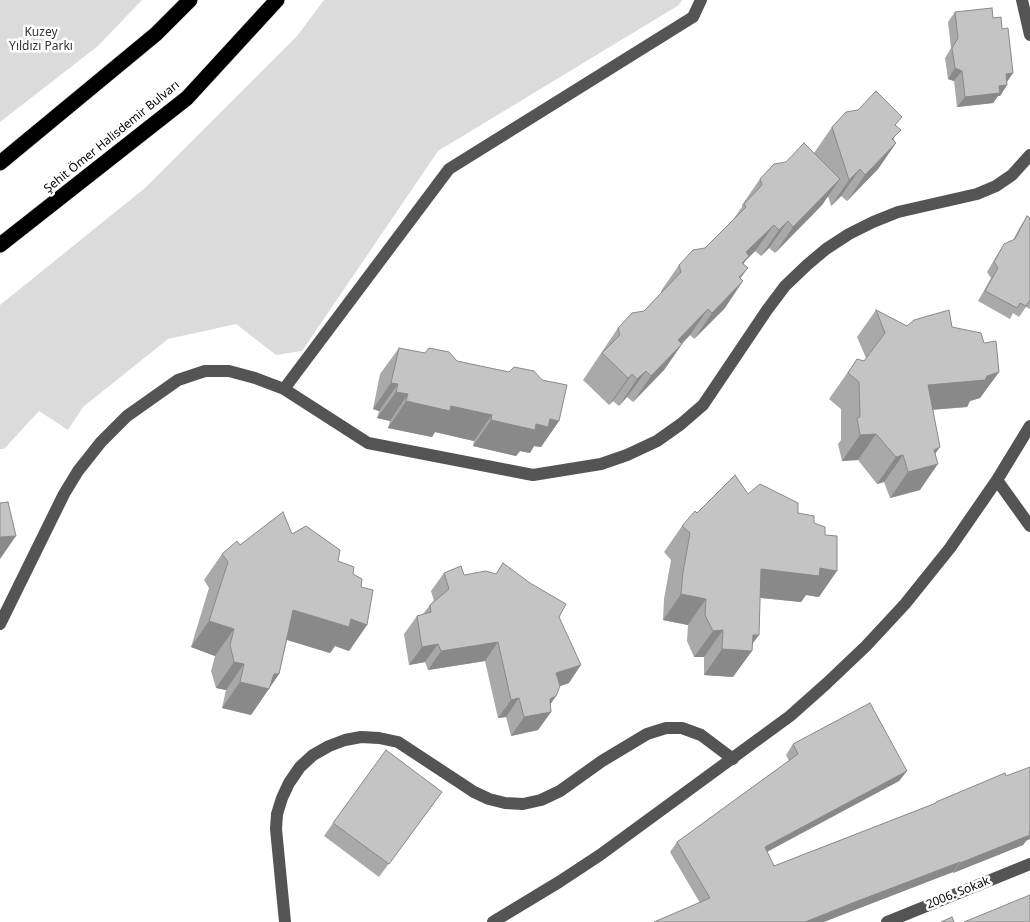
<!DOCTYPE html>
<html>
<head>
<meta charset="utf-8">
<style>
	body { margin:0 }
	canvas { display:block; background:#fff }
</style>
</head>
<body>
<canvas width="1030" height="922"></canvas>
<script>
const g = document.querySelector('canvas').getContext('2d');
g.lineJoin = 'round';
function paint(path, color) {
  g.fillStyle = color;
  g.fill(path, 'evenodd');
}
function shape(rows) {
  const path = new Path2D();
  for (const r of rows) {
    path.moveTo(r[0], r[1]);
    for (let i = 2; i < r.length; i += 2) path.lineTo(r[i], r[i + 1]);
  }
  return path;
}
function strokePath(path, color, width, dash) {
  g.strokeStyle = color;
  g.lineWidth = width;
  g.lineCap = dash ? 'butt' : 'round';
  g.setLineDash(dash || []);
  g.stroke(path);
}
function drawText(font, color, halo, rows, align = 'center') {
  g.font = font + ' "Noto Sans",sans-serif';
  g.lineWidth = 5;
  g.setLineDash([]);
  g.textBaseline = 'middle';
  g.strokeStyle = halo;
  g.fillStyle = color;
  for (const [text, x, y, turn = 0] of rows) {
    g.save();
    g.translate(x, y);
    g.rotate((+turn || 0) * Math.PI / 180);
    g.textAlign = isNaN(turn) ? turn : align;
    if (halo) g.strokeText(text, 0, 0);
    g.fillText(text, 0, 0);
    g.restore();
  }
}
paint(shape([
	[0,0,142,0,98,46,0,122],
	[324,0,682,0,679,5,438,151,302,351,276,355,236,324,168,339,83,407,68,430,39,411,4,449,0,449,0,305,145,188,297,36]
]), '#dbdbdb');
const highway = shape([
	[0,163,156,34,190,0],
	[0,245,187,98,277,0]
]);
strokePath(highway, '#dbdbdb', 16);
strokePath(shape([
	[1022,0,1030,35],
	[284,389,368,443,533,475,601,464,627,455,657,441,681,424,703,405,767,310,785,286,807,265,826,249,849,234,873,222,898,212,977,194,996,186,1012,175,1030,155],
	[997,480,1030,526],
	[0,624,64,494,78,471,101,442,127,416,178,380,205,371,229,371,255,378,284,389,449,169,693,17,701,0],
	[285,922,276,829,277,814,282,798,289,783,300,767,313,755,329,746,345,740,361,737,379,738,398,742,474,792,489,799,505,803,523,804,541,800,560,791,602,761,647,734,666,728,682,728,701,735,733,759],
	[493,922,559,882,600,855,790,716,826,684,866,646,905,604,950,548,997,480,1030,426],
	[887,922,1030,864]
]), '#545454', 12);
strokePath(highway, '#000', 15);
paint(shape([
	[955,12,993,18,1002,29,1013,73,1007,82,1007,85,1000,96,998,96,993,103,957,107,954,81,948,79,945,58,951,48,948,22],
	[896,126,894,140,896,143,878,169,847,201,841,196,831,206,828,196,822,205,775,253,769,248,761,256,755,251,746,260,743,264,748,268,741,278,725,308,694,339,690,335,682,344,664,370,633,402,627,397,619,406,613,401,609,405,583,380,618,328,644,311,661,293,661,291,679,265,705,248,732,221,742,207,742,205,760,179,786,162,814,153,832,127],
	[1027,216,1030,218,1030,309,1026,307,1019,317,1013,313,1010,319,978,301,991,278,987,272,997,255,1004,244,1013,240,1020,227],
	[876,310,907,326,952,327,984,343,999,372,980,398,970,401,967,407,933,410,935,454,920,490,890,498,884,482,877,484,858,460,842,461,838,444,841,440,841,409,829,399,857,359,864,361,866,358,857,337],
	[399,348,457,361,559,421,541,447,534,446,530,453,520,451,516,456,473,446,474,441,435,432,432,437,388,428,390,421,377,418,379,411,373,409,380,374],
	[748,494,798,513,819,597,806,595,801,602,760,598,733,677,704,675,704,657,694,657,687,641,688,625,663,620,664,599,671,560,664,552,682,526,697,513],
	[292,534,338,561,353,574,361,587,367,625,349,651,335,646,330,653,287,640,279,674,251,715,222,708,226,690,216,688,211,671,215,656,191,647,209,588,204,580,222,554,240,545],
	[444,573,464,575,559,617,569,683,560,686,556,696,550,705,551,712,538,730,511,736,506,717,498,718,485,661,428,670,425,662,409,665,404,634,417,616,423,614,430,605,434,601,431,591],
	[793,744,907,771,899,781,767,852,774,866,934,804,936,802,1026,841,1023,845,953,873,953,872,848,912,700,903,670,852,677,842,789,761,786,755],
	[442,792,379,877,324,836,333,823]
]), '#a9a9a9');
paint(shape([
	[955,68,962,71,954,81,948,79],
	[1013,73,1006,83,1006,74],
	[1007,85,1000,96,998,96,993,103,957,107,965,97,999,86],
	[896,143,878,169,847,201,865,175],
	[860,169,841,196,831,206,849,180],
	[840,179,822,205,775,253,793,227],
	[788,221,769,248,761,256,779,230],
	[774,225,755,251,746,260,731,282,746,252],
	[743,281,725,308,694,339,712,313],
	[708,309,690,335,660,366,678,340],
	[682,344,664,370,633,402,651,376],
	[646,371,627,397,619,406,637,379],
	[999,372,980,398,970,401,967,407,910,411,928,385,987,376],
	[632,374,613,401,609,405,628,378],
	[391,383,398,384,379,411,373,409],
	[396,392,408,394,390,421,377,418],
	[406,401,451,406,492,415,474,441,435,432,432,437,388,428],
	[550,419,559,421,541,447,534,446,530,453,520,451,516,456,473,446,491,420,536,424],
	[876,434,858,460,842,461,860,435],
	[940,447,926,467,938,464,920,490,890,498,908,472,934,450],
	[903,455,884,482,877,484,896,457],
	[16,536,0,559,0,537],
	[820,568,837,571,819,597,806,595,801,602,743,596,761,569],
	[681,594,706,599,688,625,663,620],
	[293,610,351,619,367,625,349,651,335,646,330,653,274,636],
	[209,621,234,629,215,656,191,647],
	[723,630,704,657,694,657,713,631],
	[753,635,759,635,748,650,752,651,733,677,704,675,722,649],
	[498,642,485,661,428,670,441,651],
	[438,644,425,662,409,665,422,647],
	[234,662,244,664,226,690,216,688],
	[581,665,569,683,543,692,556,673],
	[274,674,279,674,251,715,222,708,240,682],
	[556,696,544,713,551,712,538,730,511,736,524,717,550,699],
	[519,698,506,717,498,718,511,700],
	[907,771,899,781,757,857,765,847],
	[1030,832,1030,839,1026,841,1023,845,953,873,960,863],
	[960,862,953,872,824,922,805,922,855,902]
]), '#898989');
const building = shape([
	[992,8,993,18,1001,17,1002,29,1008,28,1013,73,1006,74,1007,85,999,86,1000,93,965,97,962,71,955,68,952,48,958,38,955,12,992,8],
	[876,91,902,117,895,125,901,130,892,139,896,143,865,175,860,169,849,180,832,127,846,112,858,110,876,91],
	[804,143,840,179,793,227,788,221,779,230,774,225,746,252,749,256,742,263,748,268,739,277,743,281,712,313,708,309,678,340,682,344,651,376,646,371,637,379,632,374,628,378,602,353,620,335,618,328,632,313,644,311,681,272,679,265,693,250,705,248,746,207,744,204,762,185,760,179,774,164,786,162,804,143],
	[1027,216,1030,218,1030,300,1026,306,1020,303,1017,308,985,291,998,268,994,262,1004,244,1015,239,1027,216],
	[876,310,907,326,914,320,949,310,952,327,981,333,984,343,996,341,999,372,987,376,985,380,928,385,940,447,934,450,938,464,908,472,903,455,896,457,876,434,860,435,857,418,860,417,859,382,848,373,857,359,864,361,885,333,876,310],
	[399,348,425,353,429,348,449,352,457,361,509,372,514,367,534,371,542,380,567,385,559,421,550,419,548,427,536,424,535,430,491,420,492,415,451,406,450,411,406,401,408,394,396,392,398,384,391,383,399,348],
	[735,475,748,494,760,484,798,503,798,513,814,516,814,523,825,527,825,535,837,536,837,571,820,568,819,576,761,569,759,635,753,635,752,651,722,649,723,630,713,631,705,615,706,599,681,594,683,572,690,533,682,526,695,511,697,513,735,475],
	[8,502,16,536,0,537,0,503,8,502],
	[283,512,292,534,306,526,340,550,338,561,354,567,353,574,362,579,361,587,373,590,367,625,351,619,349,627,293,610,279,674,274,674,269,689,240,682,244,664,234,662,230,645,234,629,209,621,228,562,222,554,237,541,240,545,283,512],
	[503,563,530,583,566,604,559,617,581,665,556,673,560,686,556,696,550,699,551,712,524,717,519,698,511,700,498,642,441,651,438,644,422,647,417,616,431,612,430,605,449,589,444,573,461,566,464,575,486,571,496,574,503,563],
	[870,703,907,771,765,847,774,866,936,803,936,802,1005,773,1006,776,1030,767,1030,832,1029,832,1030,835,960,863,960,862,855,902,805,922,654,922,710,898,677,842,798,754,793,744,870,703],
	[386,750,442,792,389,864,333,823,386,750],
	[1030,895,1030,922,964,922,1030,895],
	[952,917,954,922,941,922,952,917]
]);
paint(building, '#c4c4c4');
strokePath(building, '#898989', 1);
drawText('12px', '#323232', '#fff', [
	["Kuzey",41,33],
	["Yıldızı Parkı",41,47]
]);
drawText('12px', '#000', '#fff', [
	["Şehit Ömer Halisdemir Bulvarı",112,137,-39],
	["2006. Sokak",958,893,-22]
]);
</script>
</body>
</html>
